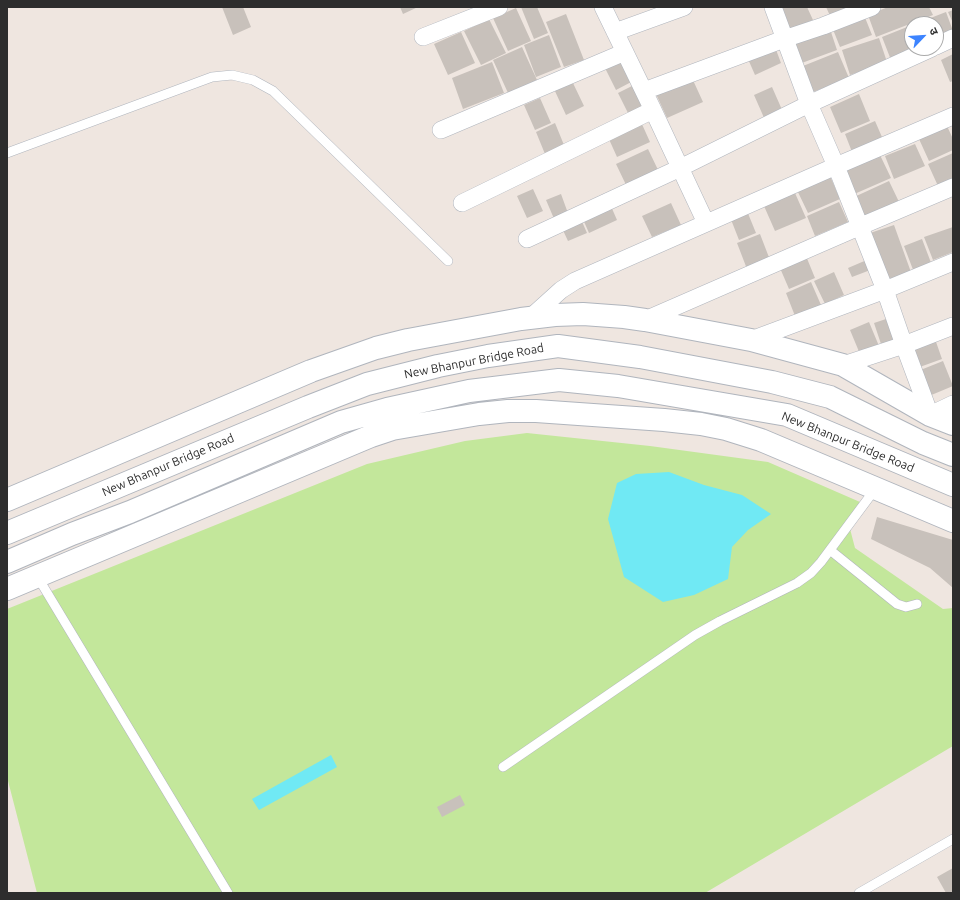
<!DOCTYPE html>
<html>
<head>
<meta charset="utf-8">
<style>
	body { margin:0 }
	#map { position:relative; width:960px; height:900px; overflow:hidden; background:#efe6e0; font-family:Ubuntu,"Noto Sans Devanagari",sans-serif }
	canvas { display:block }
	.frame { position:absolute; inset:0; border:8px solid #2d2d2d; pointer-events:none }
	.north { position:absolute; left:904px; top:16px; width:40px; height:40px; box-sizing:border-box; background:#fff; border:1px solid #ababab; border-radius:50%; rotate:65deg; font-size:11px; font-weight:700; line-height:16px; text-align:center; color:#2d2d2d }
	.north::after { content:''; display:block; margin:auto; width:14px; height:18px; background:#3d84ff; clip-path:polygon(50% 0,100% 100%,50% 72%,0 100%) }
</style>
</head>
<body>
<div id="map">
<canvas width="960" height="900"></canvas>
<div class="frame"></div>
<div class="north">उ</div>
</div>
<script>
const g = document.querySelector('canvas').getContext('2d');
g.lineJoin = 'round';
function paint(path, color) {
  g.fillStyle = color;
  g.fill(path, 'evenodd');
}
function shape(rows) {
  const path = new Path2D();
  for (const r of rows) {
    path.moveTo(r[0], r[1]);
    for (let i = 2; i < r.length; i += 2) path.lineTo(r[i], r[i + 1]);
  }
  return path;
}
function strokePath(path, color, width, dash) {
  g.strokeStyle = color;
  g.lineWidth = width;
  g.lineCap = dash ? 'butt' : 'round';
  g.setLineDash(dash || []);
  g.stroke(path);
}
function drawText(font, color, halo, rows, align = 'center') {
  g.font = font + ' Ubuntu,sans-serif';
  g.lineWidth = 4;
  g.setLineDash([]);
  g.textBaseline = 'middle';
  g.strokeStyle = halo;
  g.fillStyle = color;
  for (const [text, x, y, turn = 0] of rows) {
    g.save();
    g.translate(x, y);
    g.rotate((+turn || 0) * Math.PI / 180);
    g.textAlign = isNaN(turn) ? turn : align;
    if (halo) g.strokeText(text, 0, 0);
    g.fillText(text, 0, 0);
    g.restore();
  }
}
paint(shape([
	[527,433,650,446,768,462,860,502,849,525,855,548,943,609,953,608,953,746,705,893,37,893,7,777,7,609,367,464,465,441]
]), '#c3e79b');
paint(shape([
	[669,472,704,485,742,495,771,514,748,530,732,547,728,579,694,595,663,602,624,577,608,519,617,483,636,474],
	[331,755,337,767,259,810,252,799]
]), '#70e9f4');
paint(shape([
	[222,7,243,7,251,27,233,35],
	[400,7,418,7,403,14],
	[521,7,537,7,548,33,534,39],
	[779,7,807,7,813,20,789,30],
	[826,7,850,7,832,20],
	[888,7,929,7,933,15,876,37,868,15],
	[516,8,531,41,508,51,493,18],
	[953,10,953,23,948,12],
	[946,12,953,31,936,42,936,24,915,24],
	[566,14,584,60,564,67,546,22],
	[864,15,872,35,840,47,832,27],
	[489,19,506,53,481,65,464,31],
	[912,25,912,48,891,60,882,37],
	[830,29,837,50,799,64,792,43],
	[461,32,475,63,448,75,434,44],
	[549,35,561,67,536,77,524,45],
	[879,38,887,62,850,75,842,50],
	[522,47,537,80,508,93,493,60],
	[775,47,781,63,755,75,748,59],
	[838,52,849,78,813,92,803,66],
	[953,54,953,81,950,82,941,60],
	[624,59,635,80,616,90,605,68],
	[492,62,504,93,463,109,452,78],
	[692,78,703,102,667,118,656,94],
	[572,81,584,106,566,115,554,89],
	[636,84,647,106,629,115,618,93],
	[772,87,783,112,765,120,754,95],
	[859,94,870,121,841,133,830,107],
	[540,98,551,123,535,130,524,105],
	[875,121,885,144,854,157,845,134],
	[641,122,650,142,617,157,608,137],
	[555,123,564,145,545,154,536,132],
	[947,126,953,139,953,150,929,161,919,139],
	[915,144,925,166,894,179,885,156],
	[648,149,660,174,628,189,616,164],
	[953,153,953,179,938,186,928,164],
	[880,155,891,178,852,195,841,173],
	[830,176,840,199,808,213,797,190],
	[889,181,900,204,863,221,852,198],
	[533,189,543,211,527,218,517,196],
	[795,193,806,218,775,231,764,206],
	[561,194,569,216,555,221,546,200],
	[839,202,848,222,815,236,807,216],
	[671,203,681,225,652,237,642,216],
	[610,204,617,220,589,233,582,217],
	[747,211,756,233,739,240,730,217],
	[580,217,587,233,568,241,561,226],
	[894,225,912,275,889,284,870,233],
	[953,227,953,252,933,260,924,237],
	[760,234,770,260,747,269,737,243],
	[922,239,933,268,915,275,904,246],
	[806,256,815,278,789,289,780,268],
	[869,259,873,269,852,277,848,268],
	[834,272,844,295,825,304,814,281],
	[811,282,821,305,795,316,786,293],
	[889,318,898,341,882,347,874,323],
	[869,322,879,346,860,354,850,330],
	[935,339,942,359,917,368,909,348],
	[943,361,953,386,929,396,918,371],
	[877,517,953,540,953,588,930,568,871,539],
	[460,795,465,805,442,817,437,807],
	[953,868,953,893,946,893,937,877]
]), '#c8c1bb');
const lane = shape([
	[7,153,212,77,232,75,253,80,273,91,448,261],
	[830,550,897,604,906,607,917,604],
	[37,576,228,893],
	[503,767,695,635,720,621,797,583,811,573,821,562,876,488],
	[859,893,953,839]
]);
const street = shape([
	[603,7,653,110,706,223],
	[773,7,809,104,836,166,885,290,904,345,930,415,953,404],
	[615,32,684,7],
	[423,37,499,7],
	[936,46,953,38],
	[644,91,784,39,823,26,872,7],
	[441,130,625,52],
	[462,203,653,110],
	[527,239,680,168,809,104,932,48],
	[530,318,561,290,575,281,836,166,953,116],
	[645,320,861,226,953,187],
	[751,340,885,290,953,262],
	[843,365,904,345,953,326]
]);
const secondary = shape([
	[7,500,311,371,376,348,408,340,521,319,555,315,583,314,624,317,645,320,751,340,843,365,930,415,953,424],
	[7,533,308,407,367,384,438,366,488,356,558,346,640,357,772,382,830,397,923,443,953,455],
	[7,562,72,534,130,512,341,422,387,409,469,391,559,380,618,386,787,415,953,485],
	[7,589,371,436,392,429,479,414,508,411,536,411,664,420,701,424,726,429,761,440,953,521]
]);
strokePath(lane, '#b0b5bd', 10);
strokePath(street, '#b0b5bd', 18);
strokePath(secondary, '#b0b5bd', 24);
strokePath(lane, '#fff', 9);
strokePath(street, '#fff', 17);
strokePath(secondary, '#fff', 22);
drawText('12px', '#2d2d2d', '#fff', [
	["New Bhanpur Bridge Road",474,361,-11],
	["New Bhanpur Bridge Road",848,442,22],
	["New Bhanpur Bridge Road",168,465,-23]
]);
</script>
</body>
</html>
